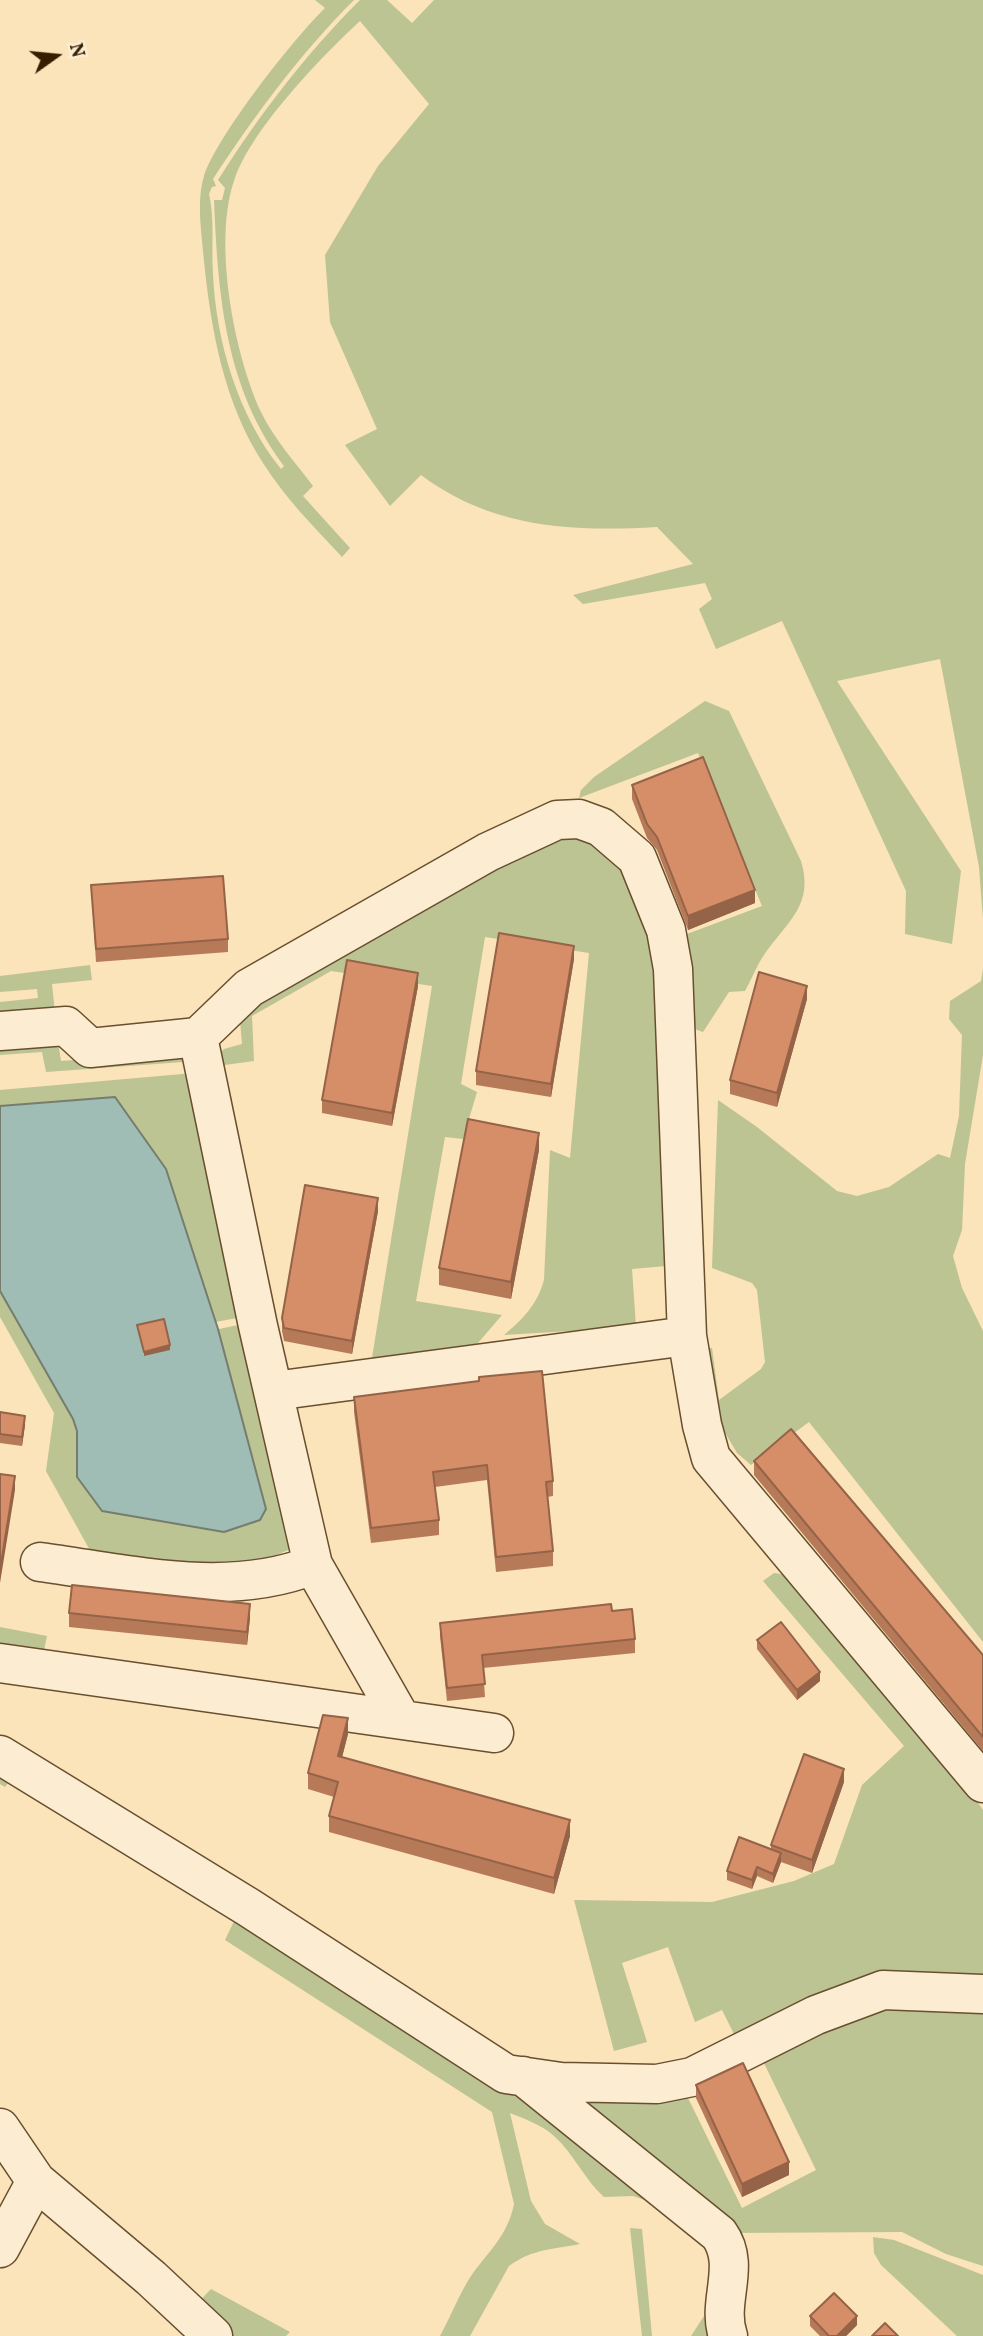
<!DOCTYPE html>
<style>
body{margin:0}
#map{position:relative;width:983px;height:2336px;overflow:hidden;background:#fbe3ba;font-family:Vollkorn,serif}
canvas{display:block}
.north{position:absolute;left:21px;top:21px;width:70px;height:70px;-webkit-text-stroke:5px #fcedd2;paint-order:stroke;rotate:75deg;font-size:19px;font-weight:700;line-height:28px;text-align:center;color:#371e01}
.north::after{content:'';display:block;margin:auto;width:24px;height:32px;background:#371e01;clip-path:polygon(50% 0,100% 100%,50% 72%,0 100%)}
</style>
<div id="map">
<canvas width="983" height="2336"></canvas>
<div class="north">N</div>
</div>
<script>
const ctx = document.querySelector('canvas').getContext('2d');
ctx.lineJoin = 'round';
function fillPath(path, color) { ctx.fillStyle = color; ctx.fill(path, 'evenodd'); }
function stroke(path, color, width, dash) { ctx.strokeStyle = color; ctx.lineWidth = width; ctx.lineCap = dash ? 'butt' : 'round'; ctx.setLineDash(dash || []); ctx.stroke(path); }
const green = new Path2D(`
 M315,0H354C299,55 255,115 213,179L216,186L212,187L209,194C215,219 211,248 213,274C216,341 238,416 281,469L284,466C225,387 218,295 214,200H222L225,188L218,180C260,114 305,55 360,0H387L412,23L434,0H983V919L979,867L940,659L837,681L961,871L952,944L905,934L906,891L782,621L716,649L699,609L712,599L705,583L583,604L573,595L693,564L657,527C570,532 492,528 421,475L390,506L345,445L377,429L330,322L325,255L378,166L429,104L360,21C321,57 252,129 235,178C212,240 234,354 261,412C274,439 295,462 313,486L303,496L350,548L342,557C314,527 285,498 263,463C224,403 211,330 204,261C202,234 196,202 204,176C217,136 294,38 325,8Z
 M705,701L729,711L801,861C814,904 789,920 766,952C757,964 752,979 745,991L729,992L703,1032L686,1026L679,937L762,906L698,753L579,798L581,790L594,777Z
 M548,831L583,837L620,859L656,927L677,1265L632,1269L636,1327L504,1335C523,1319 537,1305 544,1280L550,1150L570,1158L589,953L485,937L461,1084L477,1092L463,1139L445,1137L416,1301L502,1315L466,1357L371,1364L432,986L331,971L252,1016L254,1061L217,1066V1056L224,1049L242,1044L239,1009Z
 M90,965L92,980L52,984L55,1013L0,1018V1002L38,998L37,989L0,992V976Z
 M983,969V1055L965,1164L962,1230L953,1256L962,1288L983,1331V1642L809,1422L751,1465L737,1453L707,1402L701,1349L712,1348L719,1400L761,1369L765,1362L757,1290L752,1283L712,1268L718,1100L757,1127L837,1191L857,1196L889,1187L938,1154L950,1158L959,1116L962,1035L949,1019L950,1001L981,981Z
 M57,1036L61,1061L178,1052L192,1066L183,1062L46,1072L42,1052L0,1055V1041Z
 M194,1073L248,1316L215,1322L219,1329L248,1323L295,1547L244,1569L97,1563L46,1471L54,1413L0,1317V1090Z
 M774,1573L787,1575L968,1788L983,1810V1981L737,2040L722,2010L695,2022L668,1947L622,1963L647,2042L614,2051L574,1900L712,1902L794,1881L834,1864L862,1785L904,1746L763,1581Z
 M0,1627L47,1636L41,1664L0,1655Z
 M0,1766L482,2070L718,2244L711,2336H691L704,2316L712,2277L711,2257L706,2244L648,2201L633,2196L604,2197C584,2179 574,2154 554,2136C542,2125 525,2119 510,2113L531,2201L545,2224L580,2244C554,2249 532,2249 509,2266L470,2336H440C451,2316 460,2292 473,2273C491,2249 508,2234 514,2204L492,2112L225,1940L236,1917L11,1779L5,1787L0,1784Z
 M872,2003L983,2004V2266L946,2254L902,2232L725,2233L578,2113L589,2094L687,2096L742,2208L816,2170L760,2055Z
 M630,2228L642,2229L652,2336H642Z
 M873,2237L894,2240L983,2275V2336H957L881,2265L874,2253Z
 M211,2289L290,2332L286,2336H224L193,2308Z`);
const water = new Path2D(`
 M115,1097L166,1169L218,1329L266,1509L260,1520L224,1532L102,1511L77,1477V1431L73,1419L0,1291V1106Z`);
const minor = new Path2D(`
 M0,1031L66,1026L90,1048L198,1037L249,988L488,852L557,820L579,819L601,827L637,858L666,930L673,969L687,1336L702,1425L711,1458L983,1783
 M198,1037L258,1326L313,1565L401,1719
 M274,1391L687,1336
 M40,1562C130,1574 226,1599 313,1565
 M0,1663L494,1733
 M0,1755L248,1907L506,2074L561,2082L657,2084L692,2077L816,2015L883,1990L983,1994
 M523,2076L719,2234C742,2266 716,2301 728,2336
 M0,2128L36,2181L151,2278L213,2336
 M0,2248L36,2181`);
const wall = new Path2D(`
 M632,785L755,903L688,930L657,850L647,838L632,799Z
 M91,885L228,939V952L96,962Z
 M574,959L551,1097L476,1085V1071Z
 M418,986L392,1126L322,1113V1100Z
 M807,999L777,1107L730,1094V1080Z
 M539,1150L511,1299L439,1285V1268Z
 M378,1211L352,1354L284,1341L282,1331V1318Z
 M354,1397L553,1481V1496L547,1497L553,1551V1566L496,1572L487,1480L435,1487L439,1520V1535L371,1543L354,1412Z
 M0,1412L25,1425L22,1446L0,1443Z
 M754,1461L983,1655V1751L754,1475Z
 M612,1611L635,1639V1653L483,1668L485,1697L447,1701L440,1636V1623Z
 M69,1613L250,1618L247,1645L69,1627Z
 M757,1640L820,1681L797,1700L757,1649Z
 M348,1734L342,1757L570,1836L554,1894L329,1832V1816L334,1797L308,1789V1773Z
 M844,1782L812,1873L781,1862L773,1883L757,1876L752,1889L727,1880V1871L771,1849V1845Z
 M696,2085L789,2175L742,2197L696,2098Z
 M810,2316L857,2325L846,2336H820L810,2326Z`);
const shadedWall = new Path2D(`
 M755,890V903L688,930V916Z
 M574,946V959L551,1097V1084Z
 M418,973V986L392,1126V1113Z
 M807,986V999L777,1107V1093Z
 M539,1133V1150L511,1299V1282Z
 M378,1198V1211L352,1354V1341Z
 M170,1345V1350L144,1356V1352Z
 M25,1416V1425L22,1446V1437Z
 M15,1476V1490L0,1583V1570Z
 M250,1604V1618L247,1645V1632Z
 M820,1672V1681L797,1700V1690Z
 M348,1718V1734L338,1773V1756Z
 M844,1769V1782L812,1873V1860Z
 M570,1820V1836L554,1894V1878Z
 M781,1853V1862L773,1883V1874Z
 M757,1867V1876L752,1889V1880Z
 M789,2162V2175L742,2197V2184Z
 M857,2316V2325L846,2336H837Z`);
const building = new Path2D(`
 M703,757L755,890L688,916L657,837L647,824L632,785Z
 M223,876L228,939L96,949L91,885Z
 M499,933L574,946L551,1084L476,1071Z
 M347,960L418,973L392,1113L322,1100Z
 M759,972L807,986L777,1093L730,1080Z
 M468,1119L539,1133L511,1282L439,1268Z
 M305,1185L378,1198L352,1341L284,1328L282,1318Z
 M164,1319L170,1345L144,1352L137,1325Z
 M542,1371L553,1481L546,1482L553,1551L496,1557L487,1465L433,1472L439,1520L371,1528L354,1397L479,1381V1377Z
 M0,1412L25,1416L22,1437L0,1434Z
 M791,1429L983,1655V1737L754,1461Z
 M0,1474L15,1476L0,1570Z
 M72,1585L250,1604L247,1632L69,1613Z
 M611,1604L612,1611L632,1609L635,1639L482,1655L485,1684L447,1688L440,1623Z
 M781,1622L820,1672L797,1690L757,1640Z
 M323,1715L348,1718L338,1756L570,1820L554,1878L329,1816L338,1782L308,1773Z
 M804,1754L844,1769L812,1860L771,1845Z
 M739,1837L781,1853L773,1874L757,1867L752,1880L727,1871Z
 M743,2063L789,2162L742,2184L696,2085Z
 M834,2293L857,2316L837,2336H829L810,2316Z
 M885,2323L898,2336H872Z`);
fillPath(green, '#bbc492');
fillPath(water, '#9fbdb5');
stroke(water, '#757d6d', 2);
stroke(minor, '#684f2f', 41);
stroke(minor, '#fcedd2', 38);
fillPath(wall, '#b77a59');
fillPath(shadedWall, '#956348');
fillPath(building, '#d58e67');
stroke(building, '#956348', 2);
</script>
